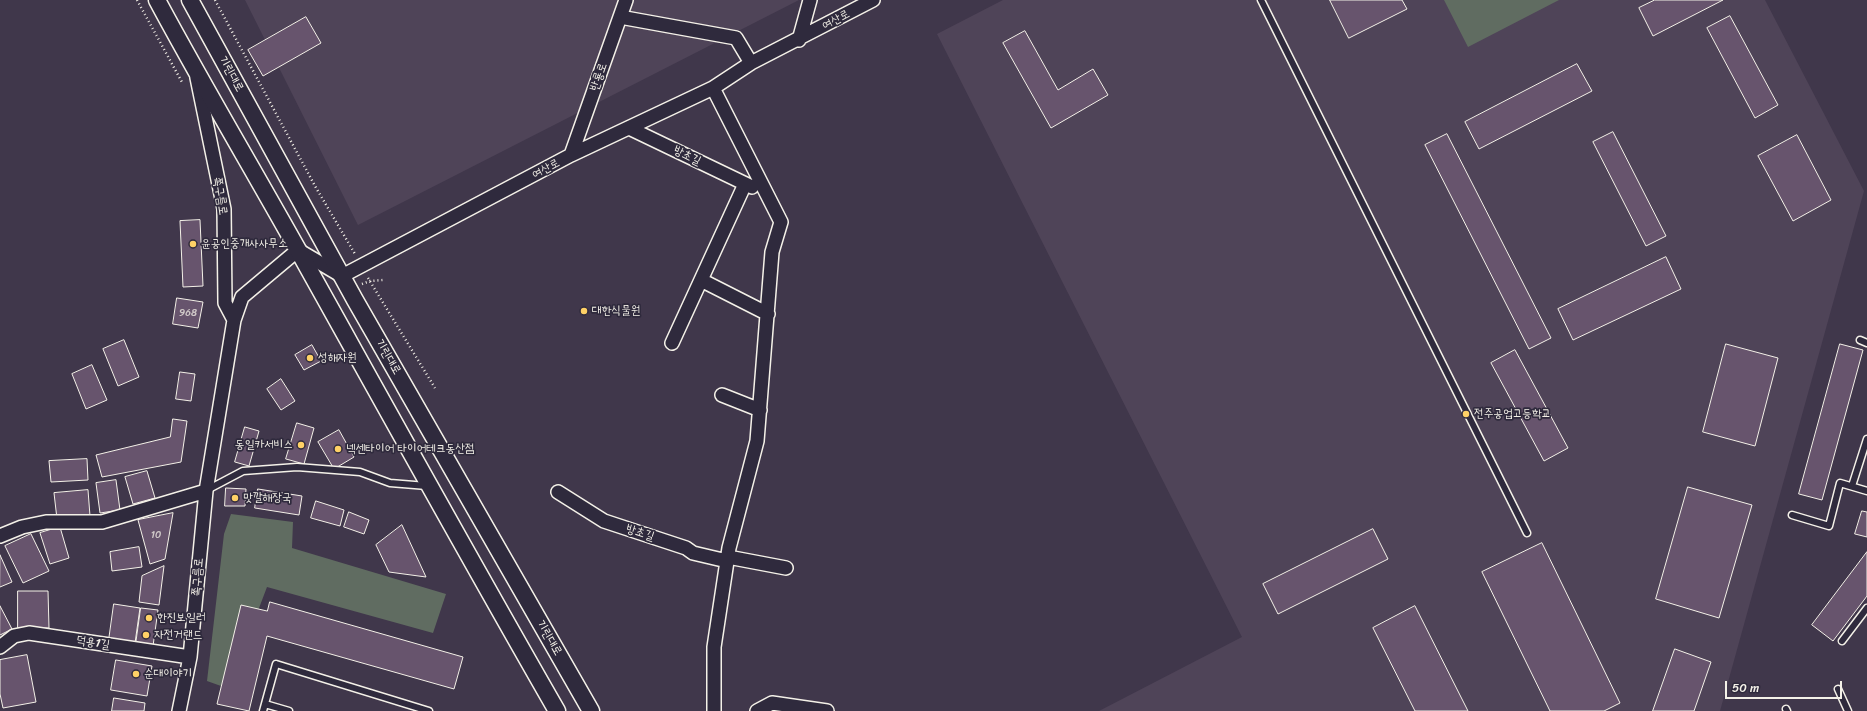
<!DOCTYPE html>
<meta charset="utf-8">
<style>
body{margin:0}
#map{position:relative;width:1867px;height:711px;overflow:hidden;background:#40374b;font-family:Sriracha,sans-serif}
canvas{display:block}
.scale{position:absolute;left:1725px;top:681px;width:117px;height:18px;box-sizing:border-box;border:2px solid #f4f1e8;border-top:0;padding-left:5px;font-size:12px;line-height:14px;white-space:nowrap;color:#f4f1e8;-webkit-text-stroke:3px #2f2a3d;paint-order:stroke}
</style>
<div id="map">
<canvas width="1867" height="711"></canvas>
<div class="scale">50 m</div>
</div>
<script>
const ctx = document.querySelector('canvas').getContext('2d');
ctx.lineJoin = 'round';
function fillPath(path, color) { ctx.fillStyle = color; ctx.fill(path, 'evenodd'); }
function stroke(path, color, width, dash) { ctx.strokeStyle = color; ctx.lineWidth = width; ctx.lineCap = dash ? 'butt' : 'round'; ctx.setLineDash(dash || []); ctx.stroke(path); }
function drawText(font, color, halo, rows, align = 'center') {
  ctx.font = font + ' Sriracha,"Poor Story",sans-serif'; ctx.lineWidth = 3.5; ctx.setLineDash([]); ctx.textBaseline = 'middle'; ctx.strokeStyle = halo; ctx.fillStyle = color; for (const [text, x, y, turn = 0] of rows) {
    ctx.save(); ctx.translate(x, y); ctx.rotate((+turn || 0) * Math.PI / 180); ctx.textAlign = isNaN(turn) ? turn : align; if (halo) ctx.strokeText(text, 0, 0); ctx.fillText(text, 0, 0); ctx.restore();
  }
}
const built = new Path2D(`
 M245,0H799L358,225Z
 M1003,0H1765L1864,191L1720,711H1099L1242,637L937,34Z`);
const green = new Path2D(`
 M1444,0H1559L1468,47Z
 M231,514L293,522L292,548L446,594L433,633L267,587L256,616L221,686L207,681L224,534Z`);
const building = new Path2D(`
 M1330,0H1402L1407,9L1349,38Z
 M1655,0H1723L1653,36L1639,8Z
 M1730,16L1778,105L1755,118L1707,28Z
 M306,17L321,43L263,76L248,50Z
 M1025,31L1058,90L1093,69L1108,95L1051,128L1003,43Z
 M1577,64L1592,91L1479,149L1465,122Z
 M1613,132L1666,236L1646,246L1593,142Z
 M1447,134L1551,338L1529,349L1425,145Z
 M1797,135L1831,200L1793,221L1758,156Z
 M200,220L203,286L183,287L180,221Z
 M1666,257L1681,289L1573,340L1558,309Z
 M177,298L203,302L198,328L173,324Z
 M124,340L139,377L118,386L103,349Z
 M1726,344L1778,358L1755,446L1703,432Z
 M1840,344L1863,350L1822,500L1799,494Z
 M312,345L321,361L304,370L295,355Z
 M1515,350L1568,448L1544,461L1491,363Z
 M92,365L107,400L86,409L72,374Z
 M180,372L195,374L191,401L176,399Z
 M281,379L295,401L281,410L267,389Z
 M173,419L187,421L181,462L102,477L96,455L170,437Z
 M297,423L314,428L304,464L286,459Z
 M245,427L259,431L249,466L235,462Z
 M339,430L354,457L334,469L318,442Z
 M87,459L88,480L51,482L49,461Z
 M147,471L155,498L133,504L125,477Z
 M116,480L120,510L100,513L96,483Z
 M1688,487L1752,505L1719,618L1656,599Z
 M226,488L246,489L245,506H225Z
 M258,489L302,496L299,515L255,508Z
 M88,490L90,516L57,519L54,493Z
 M316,501L344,510L340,526L311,518Z
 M1862,511L1867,512V537L1855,534Z
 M349,512L369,520L364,534L344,527Z
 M173,513L165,559L150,564L138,520Z
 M402,525L426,577L389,572L376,545Z
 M60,527L69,558L50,564L40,533Z
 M1373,529L1388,559L1278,614L1263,584Z
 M31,534L49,571L23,583L5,546Z
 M1542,543L1620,703L1604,711H1550L1482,572Z
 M139,547L142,567L112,571L110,552Z
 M1867,552V596L1833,641L1812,625Z
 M0,555L12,582L0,587Z
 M164,566L159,605L139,602L142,576Z
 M18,591H48L49,628H18Z
 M270,602L463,657L454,689L267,636L249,711L217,704L241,605L267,611Z
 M114,604L140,608L135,643L109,640Z
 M0,606L12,629L0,635Z
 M1415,606L1468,711H1415L1373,628Z
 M141,608L158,610L153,646L136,644Z
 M1675,649L1711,662L1694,711H1653Z
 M27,655L36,702L3,708L0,694V660Z
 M116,660L152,666L147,696L111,690Z
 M114,698L145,703L144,711H112Z`);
const path = new Path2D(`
 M137,0L183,84
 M215,0L315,186L355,254
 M368,278L435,388
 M362,284L370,281L383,280`);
const service = new Path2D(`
 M1261,0L1527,533
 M1860,340L1867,343
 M1852,486L1867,439
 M207,490L243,471L297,467L360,472L390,483L427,486
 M1792,515L1829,526L1840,483L1867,491
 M1842,641L1867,608
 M1838,689L1848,711
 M265,704L289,711
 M1786,709L1787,711
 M263,711L276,664L429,711`);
const minor = new Path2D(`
 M620,17L736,38L751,63
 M799,40L810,0
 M197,78L224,209L225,303L234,320
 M713,88L781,222L772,252L757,441L729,548L714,647V711
 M629,128L752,187
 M571,155L626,0
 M701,280L768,314
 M672,343L745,184
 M722,395L760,410
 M558,492L604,521L686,548L693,553L727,561
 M0,536L22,527L46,522H102L206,491
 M728,557L786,568
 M0,647L14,636L29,633L190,657
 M179,711L190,657L206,491L234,320L242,297L298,250L342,276L571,155L713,88L751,63L873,0
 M757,711L772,703L827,711`);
const tertiary = new Path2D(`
 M157,0C202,84 251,166 298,250C384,404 469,558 557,711
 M190,0L355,300L591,711`);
const markers = [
 [193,244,4,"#ffd166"],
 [584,311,4,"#ffd166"],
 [310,358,4,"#ffd166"],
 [1466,414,4,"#ffd166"],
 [301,445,4,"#ffd166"],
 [338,449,4,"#ffd166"],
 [235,498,4,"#ffd166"],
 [149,618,4,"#ffd166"],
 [146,635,4,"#ffd166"],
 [136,674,4,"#ffd166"]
];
const numberNames = [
 ["968",188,313],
 ["10",156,535]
];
const streetNames = [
 ["여산로",836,20,-28],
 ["기린대로",231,74,61],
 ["반룡로",599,77,-71],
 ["방초길",687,156,26],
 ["여산로",546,169,-28],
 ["쪽구름로",220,196,81],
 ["기린대로",388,357,60],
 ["방초길",640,533,18],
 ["쪽구름로",198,577,-85],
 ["기린대로",549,638,60],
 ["덕용1길",93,643,9]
];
const poiNames = [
 ["윤공인중개사사무소",201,244],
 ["대한식물원",592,311],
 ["성해자원",318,358],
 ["전주공업고등학교",1474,414],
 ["동일카서비스",293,445,"right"],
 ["넥센타이어 타이어테크동산점",346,449],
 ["맛깔해장국",243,498],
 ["한진보일러",157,618],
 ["자전거랜드",154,635],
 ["순대이야기",144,674]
];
fillPath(built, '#4f4458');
fillPath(green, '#606c61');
fillPath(building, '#67546d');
stroke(building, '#f4f1e8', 1);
stroke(service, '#f4f1e8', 9);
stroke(minor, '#f4f1e8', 16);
stroke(tertiary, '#f4f1e8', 19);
stroke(path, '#f4f1e8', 2.5, [1, 3]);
stroke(service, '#2f2a3d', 6);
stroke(minor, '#2f2a3d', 13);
stroke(tertiary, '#2f2a3d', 16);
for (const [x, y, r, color] of markers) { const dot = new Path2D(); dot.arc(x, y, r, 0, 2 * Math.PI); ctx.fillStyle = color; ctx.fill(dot); stroke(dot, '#2f2a3d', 1.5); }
drawText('10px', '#d1cac9', null, numberNames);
drawText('12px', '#f4f1e8', '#2f2a3d', streetNames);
drawText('12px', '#f4f1e8', '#2f2a3d', poiNames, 'left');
</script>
